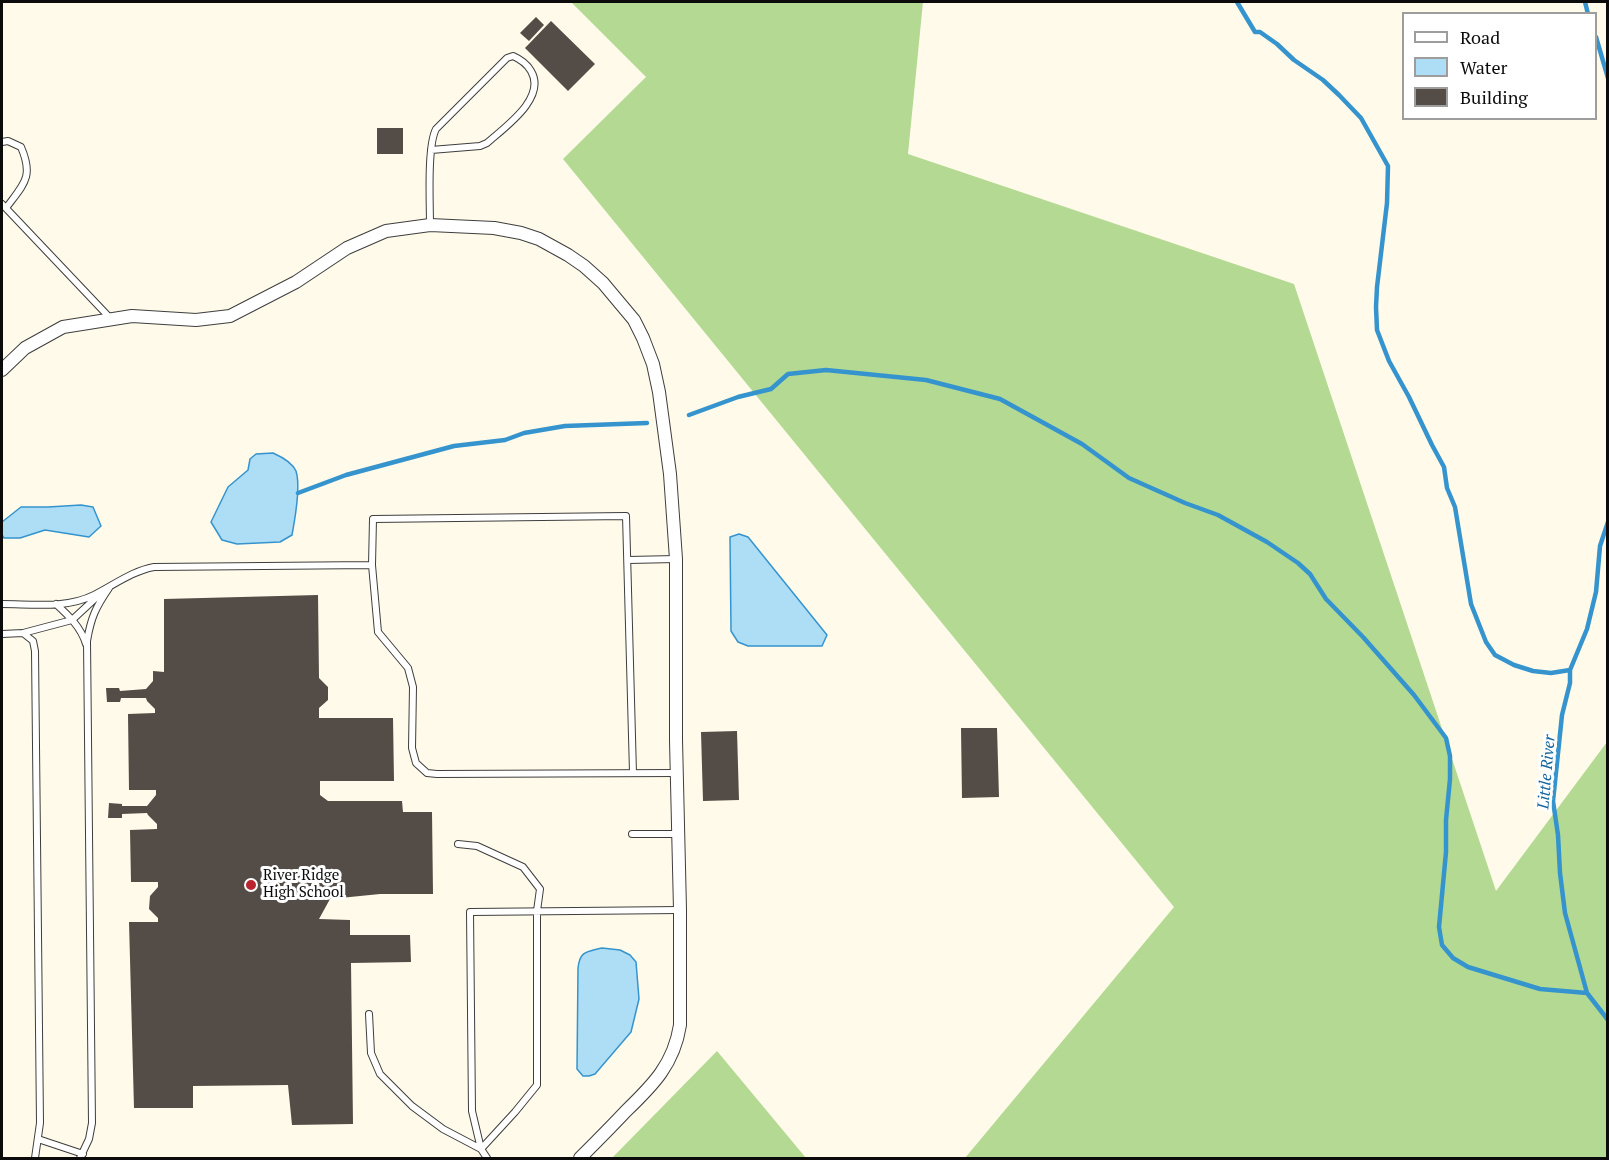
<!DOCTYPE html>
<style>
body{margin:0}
#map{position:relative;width:1609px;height:1160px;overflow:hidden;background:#fffae9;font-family:"PT Serif",serif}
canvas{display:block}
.frame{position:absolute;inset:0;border:3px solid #0b0b0b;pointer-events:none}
.legend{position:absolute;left:1402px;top:12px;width:195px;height:108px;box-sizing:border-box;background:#fff;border:2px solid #9d9d9d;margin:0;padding:8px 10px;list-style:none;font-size:18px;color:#0b0b0b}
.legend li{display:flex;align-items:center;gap:12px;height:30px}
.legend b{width:30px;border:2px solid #9d9d9d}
</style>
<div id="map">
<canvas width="1609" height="1160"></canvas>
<div class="frame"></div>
<ul class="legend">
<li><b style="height:8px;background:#fff"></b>Road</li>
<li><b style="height:16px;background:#aeddf6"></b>Water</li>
<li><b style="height:16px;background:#534c47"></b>Building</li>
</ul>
</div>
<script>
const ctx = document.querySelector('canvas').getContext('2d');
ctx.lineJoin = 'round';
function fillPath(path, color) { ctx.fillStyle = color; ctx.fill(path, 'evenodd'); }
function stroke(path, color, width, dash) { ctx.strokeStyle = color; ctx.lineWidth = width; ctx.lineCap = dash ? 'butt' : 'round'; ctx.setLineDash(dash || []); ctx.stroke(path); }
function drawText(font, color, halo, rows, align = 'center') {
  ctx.font = font + ' "PT Serif",serif'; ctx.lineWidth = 6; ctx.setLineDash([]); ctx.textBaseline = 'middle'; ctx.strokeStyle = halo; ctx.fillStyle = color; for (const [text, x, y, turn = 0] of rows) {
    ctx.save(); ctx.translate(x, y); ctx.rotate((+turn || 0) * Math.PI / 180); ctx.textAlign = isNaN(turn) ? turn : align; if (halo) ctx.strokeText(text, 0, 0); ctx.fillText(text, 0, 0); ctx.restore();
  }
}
const forest = new Path2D(`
 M571,2H923L908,154L1294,284L1496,891L1607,742V1158H965L1174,907L563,159L646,77Z
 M717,1051L806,1158H612Z`);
const water = new Path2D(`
 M273,453C282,457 292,462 296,471C301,486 295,519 292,535L280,542L237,544L222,540L211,522L228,487L248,470L250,459L256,454Z
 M81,505L93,507L101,526L89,537L45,530L20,538H4L2,535V522L21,507H48Z
 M739,534L748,537L827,635L822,646H748L738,642L731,631L730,537Z
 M602,948L620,950L630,955L636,962L639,999L631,1032L595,1074L589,1076H583L577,1069L578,968C580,951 586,952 602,948Z`);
const stream = new Path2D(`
 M1237,2L1255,32H1260L1277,44L1294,60L1323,80L1339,95L1361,118L1388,166L1387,203L1377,287L1376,307L1377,330L1389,361L1409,397L1432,445L1444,467L1447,488L1455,507L1471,604L1486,642L1495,655L1514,665L1533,671L1551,673L1570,670
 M1585,2L1588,14
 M1596,37L1608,78
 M689,415L738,397L771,389L788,374L826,370L926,380L1000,399L1082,444L1129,478L1185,503L1218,515L1267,542L1298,563L1310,574L1326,599L1363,637L1414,695L1446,738L1450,756V779L1446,820V852L1439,927L1442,945L1453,958L1468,967L1540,989L1587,993
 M298,493L346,475L454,446L505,440L524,433L565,426L647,423
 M1608,522L1600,546L1596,592L1587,629L1570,670V683L1562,715L1553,801L1558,835L1560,873L1565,913L1587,993L1608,1020`);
const building = new Path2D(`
 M536,17L544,25L529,41L520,33Z
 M551,21L595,64L568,91L525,48Z
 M377,128H403V154H377Z
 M318,595L319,678L328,687V700L319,708V718H393L394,781H320V795L328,801H402L403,812H432L433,894H380L330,899L319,919L350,920V935H410L411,962L351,963L353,1124L292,1125L288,1085L193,1086V1108H134L129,922H158V918L149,909L150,896L158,887V882H131L130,830L157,829V824L148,815L147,813L122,814V818H108L109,803L122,804V806H147L156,795V790H129L128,714L155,713V709L147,701L146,698H121L120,702H107L106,688H119L120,691L146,689L153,681V671L164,672V599Z
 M961,728H997L999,797L962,798Z
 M737,731L739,800L703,801L701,732Z`);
const service = new Path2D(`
 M2,142L8,141L21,147C34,177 24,184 6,208
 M2,204L111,319
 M430,225C430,203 427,146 436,129L507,58L513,56C520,59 527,64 531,71C547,98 505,127 487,143L480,146L431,150
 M628,560L676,559
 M372,565L378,632L408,668L413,687L412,748L416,763L427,773L437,774L677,773
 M2,604C32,604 66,609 94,595C114,585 132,571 154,567L372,565L373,519L626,516L633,773
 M56,604C68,615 81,627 86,644
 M23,633L72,620L99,595
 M2,634L23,633L33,641L35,651L40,1123L35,1158
 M632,834H678
 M369,1014L371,1053L380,1074L412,1106L443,1129L481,1149L515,1112L537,1085V911L540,889L523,867L477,846L458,844
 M38,1139L83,1154
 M80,1158L89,1139L92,1123L87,641C91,617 96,607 109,588
 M487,1158L481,1149L472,1111L470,912L680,910`);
const minor = new Path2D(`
 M2,370L25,348L63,327L132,316L196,320L230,316L296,282L347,248L386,231L430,225L494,228L521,233L539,239L568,255L584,266L603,283L634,320L643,338L653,364L659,392L670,474L676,559V740L680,910V1025C674,1064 653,1085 626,1111C611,1127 595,1143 580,1158`);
const markers = [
 [251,885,6,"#ba242f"]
];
const poiNames = [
 ["River Ridge",263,876],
 ["High School",263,893]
];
const waterNames = [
 ["Little River",1547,772,-85]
];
fillPath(forest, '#b4d993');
fillPath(water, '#aeddf6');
stroke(water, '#3594cd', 1.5);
stroke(stream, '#3594cd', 4.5);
fillPath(building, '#534c47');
stroke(service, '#3e3e3e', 8);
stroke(minor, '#3e3e3e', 14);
stroke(service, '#fff', 6);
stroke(minor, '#fff', 12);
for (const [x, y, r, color] of markers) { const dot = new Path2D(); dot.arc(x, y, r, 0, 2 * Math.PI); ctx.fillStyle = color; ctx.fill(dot); stroke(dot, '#fff', 2); }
drawText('15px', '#0b0b0b', '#fff', poiNames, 'left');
drawText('italic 16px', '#15649c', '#fff', waterNames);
</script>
